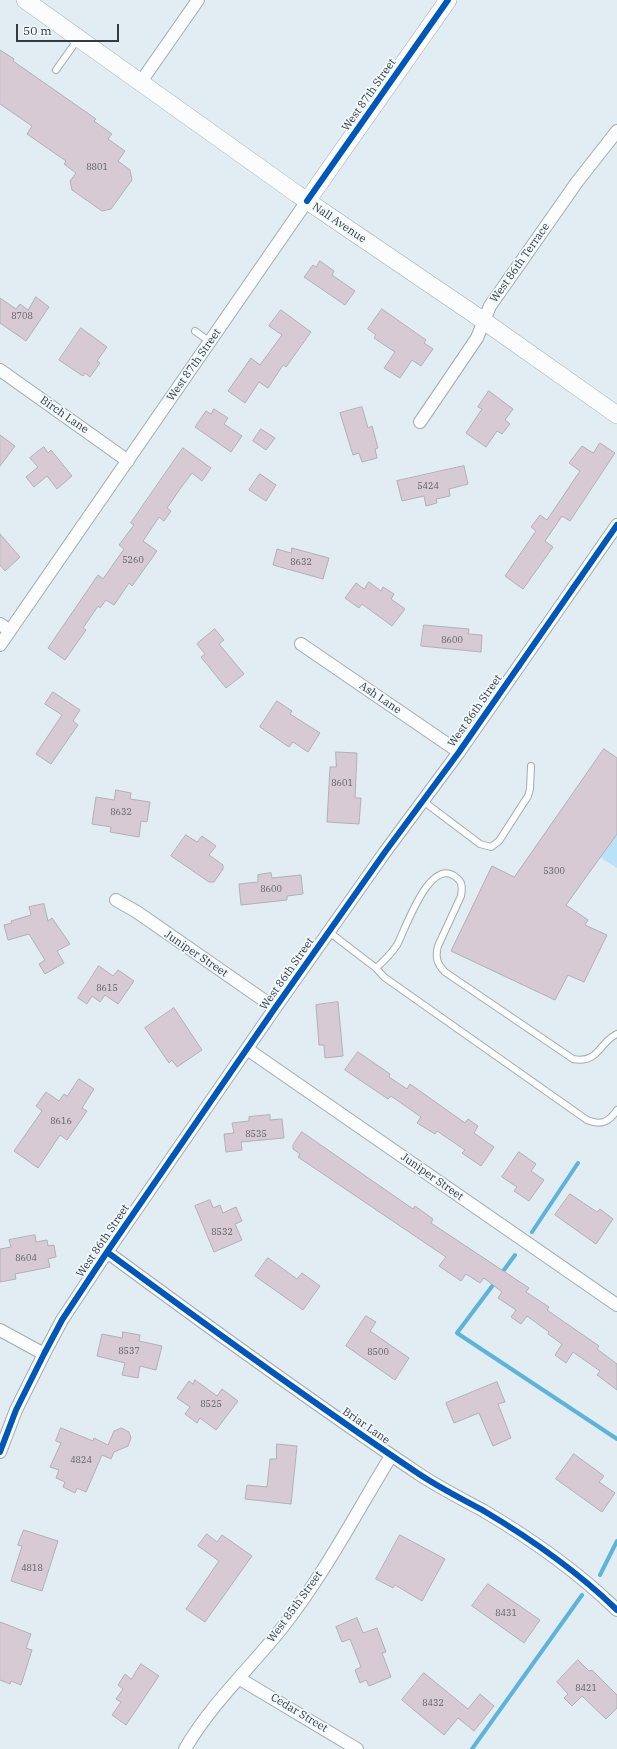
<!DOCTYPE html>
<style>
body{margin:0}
#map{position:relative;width:617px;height:1749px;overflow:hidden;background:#e1ecf3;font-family:"IBM Plex Serif",serif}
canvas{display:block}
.scale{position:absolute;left:16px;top:24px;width:103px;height:18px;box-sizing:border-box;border:2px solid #353c41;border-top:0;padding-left:5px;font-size:12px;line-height:14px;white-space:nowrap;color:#353c41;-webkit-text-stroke:3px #f1f9fe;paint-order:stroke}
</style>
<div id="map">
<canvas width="617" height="1749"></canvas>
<div class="scale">50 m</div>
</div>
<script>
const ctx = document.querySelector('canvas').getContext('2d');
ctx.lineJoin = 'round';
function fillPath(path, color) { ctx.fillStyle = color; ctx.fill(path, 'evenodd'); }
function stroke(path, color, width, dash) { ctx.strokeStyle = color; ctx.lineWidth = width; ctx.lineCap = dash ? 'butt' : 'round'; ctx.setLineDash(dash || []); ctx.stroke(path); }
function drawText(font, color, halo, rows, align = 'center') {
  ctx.font = font + ' "IBM Plex Serif",serif'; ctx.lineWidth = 3.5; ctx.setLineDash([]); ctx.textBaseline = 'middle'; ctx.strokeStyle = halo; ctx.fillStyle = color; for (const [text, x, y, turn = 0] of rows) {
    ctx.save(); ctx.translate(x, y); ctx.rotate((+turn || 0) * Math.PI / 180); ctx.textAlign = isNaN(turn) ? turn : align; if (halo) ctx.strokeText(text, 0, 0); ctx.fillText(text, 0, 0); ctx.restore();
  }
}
const green = new Path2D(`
 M617,834V868L600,857Z`);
const stream = new Path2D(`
 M532,1232L578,1163
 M501,1274L515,1255
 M496,1281L457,1333L617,1439
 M600,1575L617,1541
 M472,1749L582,1595`);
const building = new Path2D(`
 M0,50L14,59L13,61L96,119L94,121L112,134L108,139L125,151L118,161L130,170L132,180L111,209L102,211L72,190L70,181L76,173L64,164L66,161L27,134L32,126L0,104Z
 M320,261L334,271L332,275L355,291L345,305L304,277L313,265L316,267Z
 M36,297L49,307L26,341L0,323V298L16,309L20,304L28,310Z
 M382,309L426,340L424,343L433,349L421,366L412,360L400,378L384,368L395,352L374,338L376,335L368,329Z
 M281,310L311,332L286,367L283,365L268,388L259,382L245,403L228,391L251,358L260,365L282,335L269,326Z
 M81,328L107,347L97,361L100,363L90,377L85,373L83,376L59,360Z
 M489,391L513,409L505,420L510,424L502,434L497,431L486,447L466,433L482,409L478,407Z
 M362,407L368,428L372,426L378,448L375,449L377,458L362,462L359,453L353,455L340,413Z
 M214,409L228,418L224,424L242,436L231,452L195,427L206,411L211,414Z
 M261,429L275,438L266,450L253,441Z
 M0,435L15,446L0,466Z
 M600,443L615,453L570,521L562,516L545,541L553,547L523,589L505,576L536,531L531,527L540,515L547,520L580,471L569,463L582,446L593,453Z
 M44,447L48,453L51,450L72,476L57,489L47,476L34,487L26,477L38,467L30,458Z
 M183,448L211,468L202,481L192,473L180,489L167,508L171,511L164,521L159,517L143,541L157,551L132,586L129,583L114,605L106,600L100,608L98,606L83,628L86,630L65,660L48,648L98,575L103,579L124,549L119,545L134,525L131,523Z
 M464,466L468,484L449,489L450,496L436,499L437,503L426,506L424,496L402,501L397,481Z
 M260,474L276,485L266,501L249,490Z
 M0,534L20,557L5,571L0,565Z
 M292,548L329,558L323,579L273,565L277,549L291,553Z
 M369,582L381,591L383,587L394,594L391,599L405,609L392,626L362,604L359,608L345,598L356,583L364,589Z
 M424,625L469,629L468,634L482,635L481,652L421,646Z
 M215,629L224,640L219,644L244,674L226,688L201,657L205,654L197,644Z
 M53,692L80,710L73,721L78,725L51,764L36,754L62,715L45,704Z
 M277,701L292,711L290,714L320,733L308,752L293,742L289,747L260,727Z
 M604,749L617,758V834L566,905L588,920L585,925L607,935L584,982L568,975L555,1000L451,951L492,866L514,877Z
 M336,752L357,753L355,798H361L359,824L327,822L330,767H336Z
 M116,790L131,793L130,799L150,802L147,822L141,821L139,837L110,832L111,827L92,824L96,797L114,800Z
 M186,835L197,842L202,836L216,846L209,855L223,865V869L214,882H209L171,856Z
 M271,873L272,878L301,875L303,894L287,896V900L241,905L239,884L258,882V875Z
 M44,904L48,921L52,918L70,944L57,951L64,963L45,974L39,964L45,960L29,934L8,940L4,925L12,923L11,921L31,915L29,907Z
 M99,966L113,976L118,970L134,981L118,1004L105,995L100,1002L92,996L87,1004L78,998Z
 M338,1002L343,1056L325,1058L324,1045H319L316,1005Z
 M174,1008L202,1050L177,1067L172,1060L169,1063L145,1028Z
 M358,1052L390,1074L389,1077L407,1089L410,1084L465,1123L468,1119L478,1126L474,1133L494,1147L481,1166L462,1153L465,1150L437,1131L435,1134L417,1123L421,1117L391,1096L388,1099L345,1070Z
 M79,1079L94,1089L82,1108L87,1111L67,1140L60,1135L38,1168L14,1151L42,1111L36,1106L46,1092L59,1101L64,1094L67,1096Z
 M270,1115V1120L282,1119L284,1138L241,1142L242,1150L226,1152L224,1134L234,1133L232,1123L249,1121V1117Z
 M302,1132L413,1209L415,1206L433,1219L431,1223L529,1288L526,1292L549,1307L547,1310L599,1346L597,1349L617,1364V1390L597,1375L600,1371L573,1352L566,1363L555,1355L562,1344L548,1334L549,1332L527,1316L521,1324L511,1317L516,1310L498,1298L502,1292L484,1278L480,1283L466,1274L461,1281L439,1266L446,1257L298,1157L300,1154L293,1149V1145Z
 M519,1152L536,1164L531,1171L544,1180L529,1201L514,1191L517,1187L502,1177Z
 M570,1194L597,1212L600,1209L613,1219L596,1244L555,1215Z
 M210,1200L213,1208L220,1205L223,1213L236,1207L242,1221L235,1224L242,1240L214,1252L195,1206Z
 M35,1235L36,1242L47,1240L48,1246L54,1245L56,1257L48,1259L50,1267L15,1274L16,1279L0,1282V1249L11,1247L9,1240Z
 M268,1258L297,1279L302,1273L320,1286L303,1310L255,1276Z
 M366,1316L376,1322L370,1331L409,1358L395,1380L346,1346Z
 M123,1332L140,1335L139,1341L162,1346L156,1370L140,1366L138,1378L122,1375L125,1363L97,1356L102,1334L122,1338Z
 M195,1380L217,1396L222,1389L238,1401L216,1430L200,1418L197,1423L185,1414L190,1407L177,1398L189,1381L193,1384Z
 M497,1382L505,1402L498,1404L511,1438L493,1446L479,1413L454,1423L446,1403Z
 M61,1428L93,1441L94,1438L108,1445L114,1431L121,1428L129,1432L131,1438L128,1446L114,1452L111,1459L102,1455L86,1492L77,1488L75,1493L63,1487L65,1482L56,1478L59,1470L50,1467L61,1443L56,1441Z
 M277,1444L297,1446L291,1504L245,1499L247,1485L267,1487L270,1459H276Z
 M574,1454L604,1476L599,1482L615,1493L602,1512L556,1479Z
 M24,1530L58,1541L42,1591L11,1581L22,1546L18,1545Z
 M207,1534L217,1542L222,1535L252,1556L205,1622L186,1609L219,1561L198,1546Z
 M400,1535L445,1559L422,1601L395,1585L393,1588L376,1579Z
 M488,1584L540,1620L524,1643L472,1606Z
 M357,1618L363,1633L377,1628L386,1652L382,1653L391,1677L369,1686L366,1680L360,1683L355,1670L361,1667L350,1639L342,1642L336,1627Z
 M0,1622L31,1634L26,1648L32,1650L21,1685L11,1681L10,1684L0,1680Z
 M578,1660L589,1671L592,1670L617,1695V1708L606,1719L582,1696L572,1706L564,1698L568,1694L557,1682Z
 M141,1664L159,1676L126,1725L112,1715L121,1702L116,1699L123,1689L118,1685L125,1674L131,1679Z
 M424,1673L468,1709L480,1694L494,1706L474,1731L458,1718L444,1735L402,1700Z`);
const lane = new Path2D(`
 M56,70L78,39
 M195,331L210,342
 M423,801L480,844L491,847L499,841L528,796L530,789L531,766
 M329,932L376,968L384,977L587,1120C601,1126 609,1122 617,1110
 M376,968C384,961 391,954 397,945C406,928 431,852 458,879C463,883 462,890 461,896L438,946C435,957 437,964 445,972L573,1059C599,1064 599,1042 617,1034`);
const street = new Path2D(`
 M140,83L198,0
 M0,370L128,461
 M420,422L477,338L490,306L577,182L617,131
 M0,624L10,631
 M301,644L459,752
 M0,645L307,201
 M116,900L137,912L275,1008
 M247,1049L617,1305
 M107,1252C210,1328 313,1403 419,1474C440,1488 462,1499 484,1511C533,1540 577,1571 617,1610
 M0,1330L44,1354
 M0,1452L16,1410L44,1354L62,1320L107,1252L275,1008L385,852L459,752L617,525
 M240,1679L357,1749
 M185,1749C211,1704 250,1668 282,1628C324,1575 356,1513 391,1456`);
const secondary = new Path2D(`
 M25,0L297,194L484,321L617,415
 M307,201L448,0`);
const cycleway = new Path2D(`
 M307,201L448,0
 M107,1252C210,1328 313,1403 419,1474C440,1488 462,1499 484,1511C533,1540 577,1571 617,1610
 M0,1452L16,1410L44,1354L62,1320L107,1252L275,1008L385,852L459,752L617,525`);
const numberNames = [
 ["8801",97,167],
 ["8708",22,316],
 ["5424",428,486],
 ["5260",133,560],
 ["8632",301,562],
 ["8600",452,640],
 ["8601",342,783],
 ["8632",121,812],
 ["5300",554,871],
 ["8600",271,889],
 ["8615",107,988],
 ["8616",61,1121],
 ["8535",256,1134],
 ["8532",222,1232],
 ["8604",26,1258],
 ["8537",129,1351],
 ["8500",378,1352],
 ["8525",211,1404],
 ["4824",81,1460],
 ["4818",32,1568],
 ["8431",506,1613],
 ["8421",586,1688],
 ["8432",433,1703]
];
const streetNames = [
 ["West 87th Street",369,95,-55],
 ["Nall Avenue",339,223,34],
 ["West 86th Terrace",520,263,-55],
 ["West 87th Street",194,365,-55],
 ["Birch Lane",64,415,35],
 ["Ash Lane",380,698,34],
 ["West 86th Street",475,711,-55],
 ["Juniper Street",196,954,34],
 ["West 86th Street",287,974,-55],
 ["Juniper Street",432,1177,35],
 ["West 86th Street",103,1241,-56],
 ["Briar Lane",366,1426,35],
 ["West 85th Street",295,1607,-54],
 ["Cedar Street",299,1713,31]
];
fillPath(green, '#bbe1f7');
stroke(stream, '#5db3da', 4);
fillPath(building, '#d8cad5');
stroke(building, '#afb1b5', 1);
stroke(lane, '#a3acb1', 8);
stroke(street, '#a3acb1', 14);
stroke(secondary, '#a3acb1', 18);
stroke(lane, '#fafcfd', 6);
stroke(street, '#fafcfd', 12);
stroke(secondary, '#fafcfd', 17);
stroke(cycleway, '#0057b8', 6);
drawText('9px', '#5e6066', null, numberNames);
drawText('11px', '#353c41', '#f1f9fe', streetNames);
</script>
